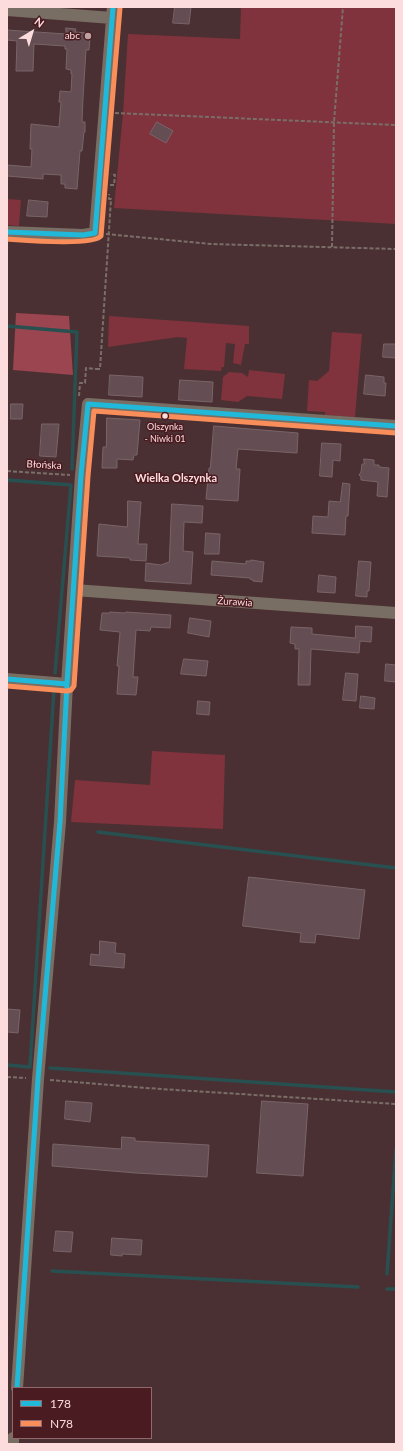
<!DOCTYPE html>
<meta charset="utf-8">
<style>
body{margin:0}
#map{position:relative;width:403px;height:1451px;overflow:hidden;background:#4a3032;font-family:Lato,sans-serif}
canvas{display:block}
.frame{position:absolute;inset:0;border:8px solid #fcdcdd;pointer-events:none}
.legend{position:absolute;left:12px;top:1387px;width:140px;height:52px;box-sizing:border-box;background:#4a1b20;border:1px solid #91686c;margin:0;padding:5px 7px;list-style:none;font-size:12px;color:#fcdcdd}
.legend li{display:flex;align-items:center;gap:8px;height:20px}
.legend b{width:20px;border:1px solid #91686c}
.north{position:absolute;left:12px;top:12px;width:40px;height:40px;-webkit-text-stroke:3px #4a1b20;paint-order:stroke;rotate:38deg;font-size:11px;font-weight:700;line-height:16px;text-align:center;color:#fcdcdd}
.north::after{content:'';display:block;margin:auto;width:14px;height:18px;background:#fcdcdd;clip-path:polygon(50% 0,100% 100%,50% 72%,0 100%)}
</style>
<div id="map">
<canvas width="403" height="1451"></canvas>
<div class="frame"></div>
<ul class="legend">
<li><b style="height:5px;background:#20b9da"></b>178</li>
<li><b style="height:5px;background:#fa8e5a"></b>N78</li>
</ul>
<div class="north">N</div>
</div>
<script>
const ctx = document.querySelector('canvas').getContext('2d');
ctx.lineJoin = 'round';
function fillPath(path, color) { ctx.fillStyle = color; ctx.fill(path, 'evenodd'); }
function stroke(path, color, width, dash) { ctx.strokeStyle = color; ctx.lineWidth = width; ctx.lineCap = dash ? 'butt' : 'round'; ctx.setLineDash(dash || []); ctx.stroke(path); }
function drawText(font, color, halo, rows, align = 'center') {
  ctx.font = font + ' Lato,sans-serif'; ctx.lineWidth = 3; ctx.setLineDash([]); ctx.textBaseline = 'middle'; ctx.strokeStyle = halo; ctx.fillStyle = color; for (const [text, x, y, turn = 0] of rows) {
    ctx.save(); ctx.translate(x, y); ctx.rotate((+turn || 0) * Math.PI / 180); ctx.textAlign = isNaN(turn) ? turn : align; if (halo) ctx.strokeText(text, 0, 0); ctx.fillText(text, 0, 0); ctx.restore();
  }
}
const green = new Path2D(`
 M241,7H396V224L114,208L123,113L128,34L240,39Z
 M7,199L21,200L19,226L7,225Z
 M109,316L249,326V344H245L241,365L233,363L235,344L226,343L224,367H222L221,371L184,369L187,338L178,337L108,347Z
 M332,332L362,334L355,417L325,415V412L307,411L309,380L317,381L329,371Z
 M249,370L285,374L282,399L247,396L238,402L221,400L223,377L229,372L242,373L248,377Z
 M152,751L225,755L223,829L71,822L75,780L150,785Z`);
const forest = new Path2D(`
 M16,313L69,316L73,375L13,370Z`);
const stream = new Path2D(`
 M7,326L77,332L72,469
 M7,480L71,485L55,673
 M7,686L37,688
 M98,832L396,868
 M7,1065L30,1067L54,689
 M50,1068L396,1092
 M52,1271L358,1287
 M387,1274L396,1149
 M387,1289H396`);
const building = new Path2D(`
 M175,7H191L189,24L173,23Z
 M66,28L76,29L75,32L87,33V38H90L89,50H86L83,98L82,122H85V132H84L82,151H80L77,189L65,188V184H61V175L43,174V179L7,176V165L31,167L32,149H30L31,124L59,127L61,102H59L60,91L71,92L72,74H71V70L66,69L67,49H65V46L34,44L33,71H16L17,41L7,40V30L66,34Z
 M157,122L173,131L166,143L150,134Z
 M29,200L48,202L47,217L27,216Z
 M384,344H396V358L383,357Z
 M110,375L143,377L142,397L109,395Z
 M366,375L384,377V383H386L385,396L364,394Z
 M180,380L213,382L212,402L179,400Z
 M11,404H23L22,419H11Z
 M107,418L140,420L137,455H134L133,460L117,459V468H102L103,447H106Z
 M42,424H59L56,457L40,456Z
 M214,426L298,433L297,453L238,449L236,469H240L238,501L206,499L209,468H210Z
 M322,443L341,444L340,461L333,460L332,477L320,476Z
 M364,459L374,460V465H379V467L389,468L387,497L377,496L378,482L361,480V477L359,475L361,472L362,464H364Z
 M343,483L350,484L348,516H346L345,535L312,533L313,516L328,517L329,501L340,502Z
 M128,501L141,502L138,544H147L146,561L130,560V558L97,556L99,524L127,527Z
 M172,504L203,506L202,523L184,522L183,551L193,552L191,584L145,581L146,563L161,565L169,562Z
 M206,533L220,534L219,554H205Z
 M251,560L264,562L262,582L253,581V580L250,579V578L211,575L212,561L246,564V561H251Z
 M359,561L371,562L369,591H367V597L356,596Z
 M319,575L336,577L335,593L318,592Z
 M110,612L125,613L126,612L171,615L170,628L151,627L150,631L136,630L133,677H138L136,695L117,694L119,666H117L120,632L100,630L102,613H110Z
 M190,618L211,621L209,637L188,633Z
 M356,626L372,627L371,642L360,641L359,653L311,649L310,685H298L299,649H295V644L290,643L291,627L312,628V634L355,638Z
 M184,659L208,661L206,676L181,674Z
 M386,664L396,665V682L385,681Z
 M346,673L358,674L356,701L343,700Z
 M361,696L375,698L374,709L360,708Z
 M198,701L210,702L209,715L197,714Z
 M249,877L365,890L359,939L316,934L315,943L300,942L301,933L243,926Z
 M100,941L116,943L115,953L125,954L124,968L90,965L91,954L99,955Z
 M7,1009L20,1010L18,1033L7,1032Z
 M66,1101L92,1103L90,1122L65,1119Z
 M262,1101L308,1104L303,1176L257,1173Z
 M122,1137L135,1138V1141L209,1145L207,1177L136,1173L52,1166L53,1144L121,1149Z
 M56,1231L73,1232L71,1252L54,1251Z
 M112,1238L142,1240L141,1255L122,1254V1256L111,1255Z`);
const path = new Path2D(`
 M115,113L396,125
 M110,185H114L115,175L111,174
 M106,234L211,244L396,249
 M332,247L334,122L343,7
 M79,396L80,383H85L86,368L96,369
 M7,471L70,475
 M7,1077L26,1078
 M50,1080L146,1088L396,1104`);
const street = new Path2D(`
 M7,10L112,18
 M7,232L83,235L95,233L113,7
 M74,590L396,613
 M7,679L67,684
 M17,1388L38,1079L60,822L67,684L81,475L88,404L396,426
 M13,1444V1438`);
const pathBridge = new Path2D(`
 M96,369H100L111,199H109V194`);
const bus1 = new Path2D(`
 M7,232L83,235L95,233L113,7
 M7,679L67,684
 M17,1388L38,1079L60,822L67,684L81,475L88,404L396,426`);
const bus2 = new Path2D(`
 M7,239C23,240 93,246 101,236L120,8
 M7,686L67,691L71,690L74,686L88,476L94,411L396,433`);
const markers = [
 [88,36,4,"#bea0a1"],
 [165,416,3.5,"#fcdcdd"]
];
const busNames = [
 ["Olszynka",165,427],
 ["- Niwki 01",165,439]
];
const poiNames = [
 ["abc",80,36]
];
const streetNames = [
 ["Błońska",44,465,3],
 ["Żurawia",235,602,4]
];
const neighbourhoodNames = [
 ["Wielka Olszynka",176,478]
];
fillPath(green, '#80333c');
fillPath(forest, '#9a454f');
stroke(stream, '#285050', 3.5);
fillPath(building, '#644e53');
stroke(building, '#796468', 1);
stroke(path, '#7b6e68', 2, [4, 2]);
stroke(street, '#796e64', 12);
stroke(pathBridge, '#7b6e68', 2, [4, 2]);
stroke(bus1, '#20b9da', 5);
stroke(bus2, '#fa8e5a', 5);
for (const [x, y, r, color] of markers) { const dot = new Path2D(); dot.arc(x, y, r, 0, 2 * Math.PI); ctx.fillStyle = color; ctx.fill(dot); stroke(dot, '#4a1b20', 1.5); }
drawText('9px', '#fcdcdd', '#4a1b20', busNames);
drawText('10px', '#fcdcdd', '#4a1b20', poiNames, 'right');
drawText('10px', '#fcdcdd', '#4a1b20', streetNames);
drawText('bold 11px', '#fcdcdd', '#4a1b20', neighbourhoodNames);
</script>
